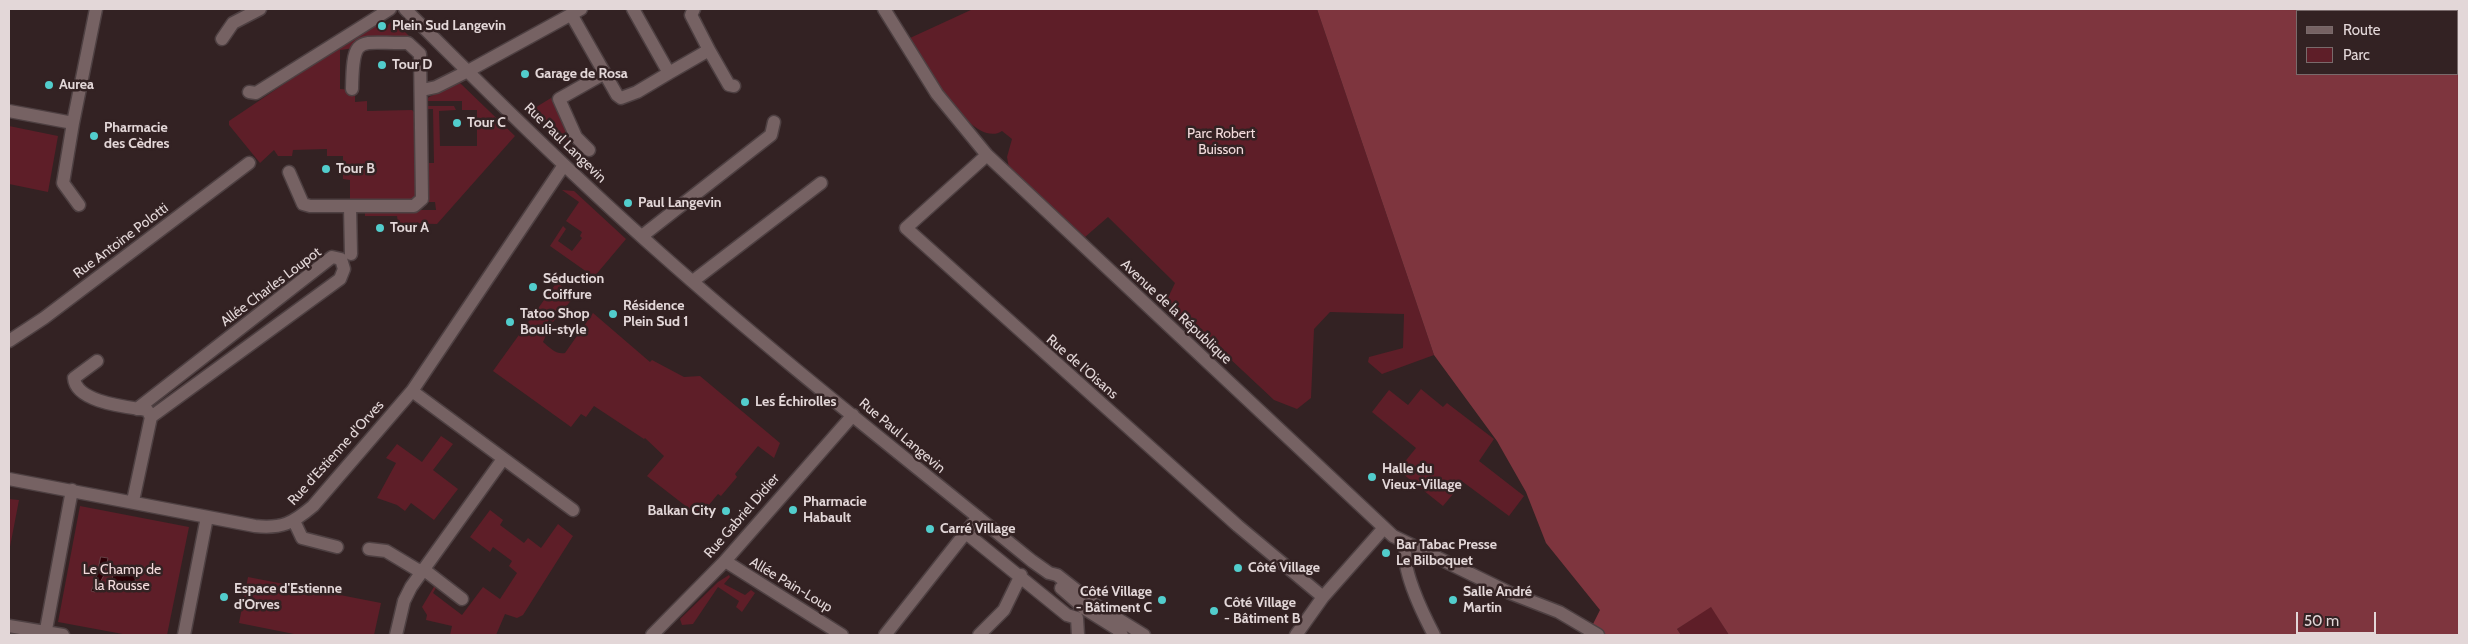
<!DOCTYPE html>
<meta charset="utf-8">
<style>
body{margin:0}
#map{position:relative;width:2468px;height:644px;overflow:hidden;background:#332223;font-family:Cabin,sans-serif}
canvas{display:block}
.frame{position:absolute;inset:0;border:10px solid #e3d7d8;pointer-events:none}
.legend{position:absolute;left:2296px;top:10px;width:162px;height:65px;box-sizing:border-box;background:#332223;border:1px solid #796a6b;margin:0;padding:6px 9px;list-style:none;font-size:15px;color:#e3d7d8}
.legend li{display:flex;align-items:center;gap:10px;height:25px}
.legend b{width:25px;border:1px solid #796a6b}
.scale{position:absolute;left:2296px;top:612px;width:80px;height:22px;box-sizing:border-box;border:2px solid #e3d7d8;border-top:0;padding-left:6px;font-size:15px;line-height:18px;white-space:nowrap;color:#e3d7d8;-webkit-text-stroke:4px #332223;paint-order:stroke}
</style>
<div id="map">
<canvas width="2468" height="644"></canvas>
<div class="frame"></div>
<ul class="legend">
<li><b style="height:6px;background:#766263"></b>Route</li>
<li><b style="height:14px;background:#5e1e28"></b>Parc</li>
</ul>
<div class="scale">50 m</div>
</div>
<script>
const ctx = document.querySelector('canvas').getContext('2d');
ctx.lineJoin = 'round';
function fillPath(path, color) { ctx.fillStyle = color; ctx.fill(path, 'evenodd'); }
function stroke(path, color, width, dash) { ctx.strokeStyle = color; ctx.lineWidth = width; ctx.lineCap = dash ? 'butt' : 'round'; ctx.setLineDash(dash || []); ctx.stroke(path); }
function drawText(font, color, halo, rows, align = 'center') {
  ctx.font = font + ' Cabin,sans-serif'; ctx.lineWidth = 5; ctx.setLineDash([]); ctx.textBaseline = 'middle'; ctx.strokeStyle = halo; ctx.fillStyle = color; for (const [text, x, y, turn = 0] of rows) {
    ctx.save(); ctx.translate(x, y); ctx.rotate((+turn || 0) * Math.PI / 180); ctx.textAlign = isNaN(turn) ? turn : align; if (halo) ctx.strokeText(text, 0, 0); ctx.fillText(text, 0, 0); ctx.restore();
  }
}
const green = new Path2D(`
 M973,9H1317L1434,355L1382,374L1368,362L1369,357L1403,348L1404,314L1330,312L1314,329L1311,398L1297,409L1274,400L1196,327L1190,324L1184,325L1165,304L1175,283L1108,217L1085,237L1009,168L1007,157L1012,139L1002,131C972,151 921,59 910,38Z
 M393,20L411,38L409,41L340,50V89L355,90V102L367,101V111L412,110L414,112L416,197L411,201H350V180L343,179V156H327V149L293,150L292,156H278L274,150L260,163L229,125V121L373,24L381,32Z
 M460,83L515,136L437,224L398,223L397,216H365V210H436L435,202H426L425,163H434L433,109H425V106H454L456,110L439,111L440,146H477V110H462V101H425L429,97Z
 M551,98L572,137L567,141L533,109Z
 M9,126L58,136L48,192L9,184Z
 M562,190L574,191L626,239L594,277L550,246L563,226L566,229L558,241L572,251L582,238L580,236L582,232L566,221L579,202Z
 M557,282L574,297L553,322L549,320L542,329L547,333L543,342C549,347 556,355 565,353L593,313L650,362L652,360L684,377L700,376L780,443L774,458L758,446L735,474L737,477L721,496L718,494L698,518L696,514L647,476L664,456L645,438L644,439L594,406L586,417L581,414L571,427L493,371Z
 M1421,389L1443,407L1447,403L1494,439L1479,461L1524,496L1509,516L1463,482L1443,506L1398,470L1416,448L1372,412L1389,390L1408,405Z
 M441,436L453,444L433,470L458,489L434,520L411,503L405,511L397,505L377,498L396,463L386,458L397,444L422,462Z
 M9,499L19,500L9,552Z
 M80,506L189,527L167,635H128L58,622Z
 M490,510L503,520L500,525L524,543L528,538L541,548L558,524L573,536L523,615L517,618L505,614L496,635H450L452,626L426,620L427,615L422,607L435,585L437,586L433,593L462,615L483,587L500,599L517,573L509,566L512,561L493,547L490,552L470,537Z
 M729,575L730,577L724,584L745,595L751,590L755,593L742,612L736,607L739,601L718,587L693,624L682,625L680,619L718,582Z
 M248,577L381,603L374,635H299L239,623Z
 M1711,606L1729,635H1681L1677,629Z`);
const forest = new Path2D(`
 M1317,9H2459V635H1729L1711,607L1677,629L1681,635H1605L1593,624L1600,610L1546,543L1526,492L1497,441L1434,355ZM2297,11H2457V74H2297Z`);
const water = new Path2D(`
 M101,557L108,558L104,575L95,592L91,591L95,583Z
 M115,566L137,570L133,592L111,588Z`);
const minor = new Path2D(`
 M405,9C488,92 572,175 660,253C780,360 907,459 1032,561L1049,573L1057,575L1094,604L1144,635
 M633,9L669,73L709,50L691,15L694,9
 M884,9L937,94L987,155L1393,536L1510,593L1559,612L1598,635
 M571,14L617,95L621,98L637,92L669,73
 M222,39L233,23L260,9
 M709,50L729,85L734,86
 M422,90L436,87L468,71L581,9
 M249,92L256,93L390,9
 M9,111L73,123L96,9
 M73,123L63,183L79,205
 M589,150L576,137L559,99L605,73
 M987,155L906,228L1238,526L1323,597
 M289,172L303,204L310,206H414L422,199L420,54L408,43C358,44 353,32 352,89
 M350,207L351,254
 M642,236L771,135L774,122
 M693,281L821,183
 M9,341L44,318L249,163
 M97,361L74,378C76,403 129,407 147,410L151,417L133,501
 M412,391L573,510
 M137,409L332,257L341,259L344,269L340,279L151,417
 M9,479L255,526C282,529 293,523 313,506L412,391L564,165
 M294,521L302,538L337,547
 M966,533L1067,615L1077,618
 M1407,544C1398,564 1424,616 1434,635
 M369,549L386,551L416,569L427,572L462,599
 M725,561L842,635
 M1061,588L1085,609L1117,629L1122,635
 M1077,618L1078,635
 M9,626L63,635
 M45,635L72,490
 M184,635L207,517
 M396,635L404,601L411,587L503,459
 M652,635L725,561L853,415
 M885,635L978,517
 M979,635L1004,610L1021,575
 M1296,635L1323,597L1384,528`);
const markers = [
 [382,26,5,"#52cdcc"],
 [382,65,5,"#52cdcc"],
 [525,74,5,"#52cdcc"],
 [49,85,5,"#52cdcc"],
 [457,123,5,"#52cdcc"],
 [94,136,5,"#52cdcc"],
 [326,169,5,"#52cdcc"],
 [628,203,5,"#52cdcc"],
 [380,228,5,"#52cdcc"],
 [533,287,5,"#52cdcc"],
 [613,314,5,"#52cdcc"],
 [510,322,5,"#52cdcc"],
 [745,402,5,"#52cdcc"],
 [1372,477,5,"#52cdcc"],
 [793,510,5,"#52cdcc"],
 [726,511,5,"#52cdcc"],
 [930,529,5,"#52cdcc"],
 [1386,553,5,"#52cdcc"],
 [1238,568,5,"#52cdcc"],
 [224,597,5,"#52cdcc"],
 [1162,600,5,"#52cdcc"],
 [1453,600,5,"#52cdcc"],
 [1214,611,5,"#52cdcc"]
];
const poiNames = [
 ["Plein Sud Langevin",392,26],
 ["Tour D",392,65],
 ["Garage de Rosa",535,74],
 ["Aurea",59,85],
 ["Tour C",467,123],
 ["Pharmacie",104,128],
 ["des Cèdres",104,144],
 ["Tour B",336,169],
 ["Paul Langevin",638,203],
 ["Tour A",390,228],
 ["Séduction",543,279],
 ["Coiffure",543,295],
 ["Résidence",623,306],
 ["Plein Sud 1",623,322],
 ["Tatoo Shop",520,314],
 ["Bouli-style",520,330],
 ["Les Échirolles",755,402],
 ["Halle du",1382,469],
 ["Vieux-Village",1382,485],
 ["Pharmacie",803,502],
 ["Habault",803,518],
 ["Balkan City",716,511,"right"],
 ["Carré Village",940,529],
 ["Bar Tabac Presse",1396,545],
 ["Le Bilboquet",1396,561],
 ["Côté Village",1248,568],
 ["Espace d'Estienne",234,589],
 ["d'Orves",234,605],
 ["Côté Village",1152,592,"right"],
 ["- Bâtiment C",1152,608,"right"],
 ["Salle André",1463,592],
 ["Martin",1463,608],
 ["Côté Village",1224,603],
 ["- Bâtiment B",1224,619]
];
const parkNames = [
 ["Parc Robert",1221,134],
 ["Buisson",1221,150],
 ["Le Champ de",122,570],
 ["la Rousse",122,586]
];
const streetNames = [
 ["Rue Paul Langevin",565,143,44],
 ["Rue Antoine Polotti",121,241,-37],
 ["Allée Charles Loupot",271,287,-37],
 ["Avenue de la République",1176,312,43],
 ["Rue de l'Oisans",1082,367,41],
 ["Rue Paul Langevin",902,436,40],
 ["Rue d'Estienne d'Orves",336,453,-48],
 ["Rue Gabriel Didier",742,516,-49],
 ["Allée Pain-Loup",791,585,31]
];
fillPath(green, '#5e1e28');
fillPath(forest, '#7e353e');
fillPath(water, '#2d0006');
stroke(water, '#644045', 1);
stroke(minor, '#4e4042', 15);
stroke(minor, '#766263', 12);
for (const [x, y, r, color] of markers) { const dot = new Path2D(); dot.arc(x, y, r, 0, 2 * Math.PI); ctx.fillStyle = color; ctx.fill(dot); stroke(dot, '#332223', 2); }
drawText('bold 14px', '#e3d7d8', '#332223', poiNames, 'left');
drawText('14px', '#f3dbdc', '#332223', parkNames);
drawText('14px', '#e3d7d8', '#332223', streetNames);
</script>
